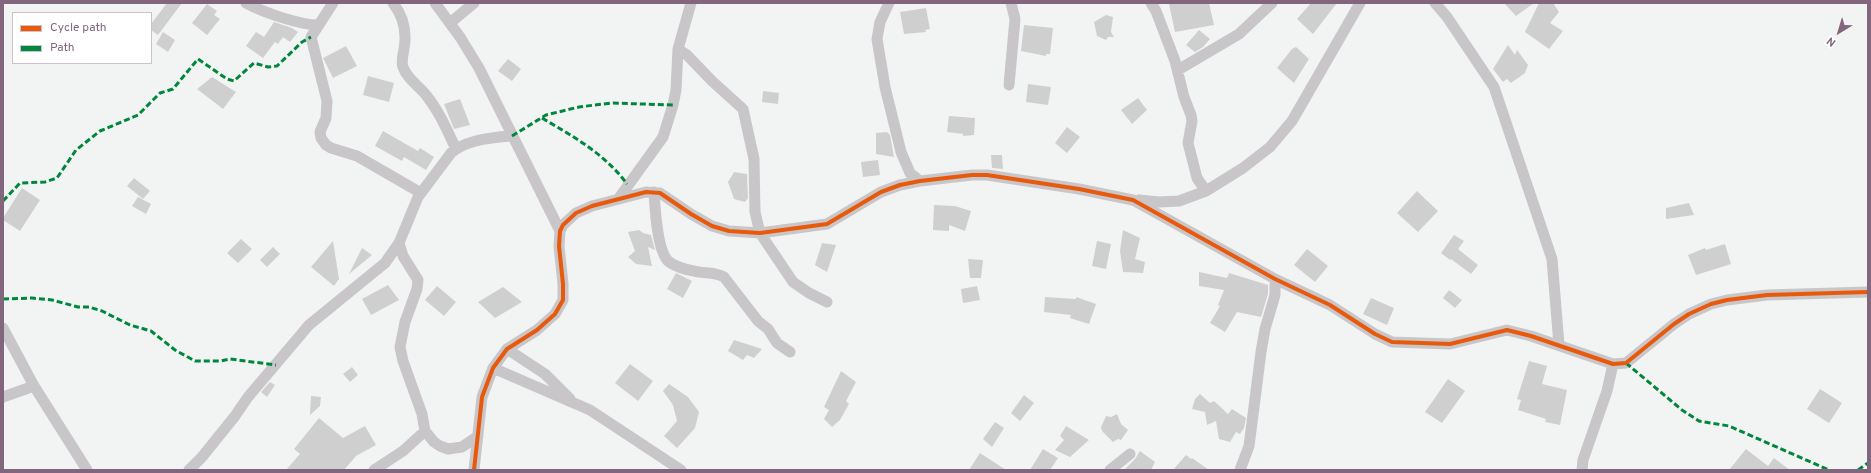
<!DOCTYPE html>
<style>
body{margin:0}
#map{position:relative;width:1871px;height:473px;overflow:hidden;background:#f2f4f3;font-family:Overpass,sans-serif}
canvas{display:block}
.frame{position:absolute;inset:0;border:4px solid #81667e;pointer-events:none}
.legend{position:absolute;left:12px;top:12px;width:140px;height:52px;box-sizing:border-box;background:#fff;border:1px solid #cdc2cb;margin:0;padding:5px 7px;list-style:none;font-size:12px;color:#81667e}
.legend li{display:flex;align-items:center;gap:8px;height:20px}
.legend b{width:20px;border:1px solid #cdc2cb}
.north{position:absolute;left:1819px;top:12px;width:40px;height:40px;-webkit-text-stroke:3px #fff;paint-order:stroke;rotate:218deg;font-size:11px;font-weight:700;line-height:16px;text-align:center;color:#81667e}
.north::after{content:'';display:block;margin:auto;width:14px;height:18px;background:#81667e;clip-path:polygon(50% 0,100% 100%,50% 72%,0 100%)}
</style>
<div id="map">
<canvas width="1871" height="473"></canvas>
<div class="frame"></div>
<ul class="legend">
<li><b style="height:5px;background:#e8590c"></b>Cycle path</li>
<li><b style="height:5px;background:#00873e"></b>Path</li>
</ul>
<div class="north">N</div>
</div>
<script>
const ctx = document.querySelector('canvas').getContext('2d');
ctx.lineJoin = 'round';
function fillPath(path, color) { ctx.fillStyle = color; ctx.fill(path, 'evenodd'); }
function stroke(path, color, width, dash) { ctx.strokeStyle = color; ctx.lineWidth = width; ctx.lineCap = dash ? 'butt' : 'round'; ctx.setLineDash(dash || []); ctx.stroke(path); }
const building = new Path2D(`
 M167,3H182L158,35L151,30V24Z
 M1176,3H1209L1214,25L1175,32L1169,4Z
 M1311,3H1337L1313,34L1297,19Z
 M1504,3H1534L1516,16Z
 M1539,3H1553L1559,12L1550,23L1563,31L1549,49L1525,32Z
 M207,4L217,11L214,15L220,19L207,35L192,23Z
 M926,8L930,29L925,30L926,32L904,34L900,12Z
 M1106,15L1113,17L1111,32L1114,37H1108L1106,40L1097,36L1094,22Z
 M274,22L292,28L298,32L290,42L283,37L278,44L275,42L263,58L246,46L256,32L264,37Z
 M1024,25L1053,28L1050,54H1046V56L1021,51Z
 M1199,30L1210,39L1203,47L1195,52L1186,45Z
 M163,32L175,40L168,52L156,44Z
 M1508,45L1515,55L1517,50L1528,65L1525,73L1511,83L1507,79L1503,82L1493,69Z
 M346,46L357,66L333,78L323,58Z
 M1296,47L1309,59L1294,83L1277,68L1292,49Z
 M508,59L521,69L512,81L498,71Z
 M368,76L394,83L389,102L363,95Z
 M212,77L236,92L223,109L197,89Z
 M1028,84L1051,87L1048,105L1026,102Z
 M763,91L779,93L778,104L762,102Z
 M1138,98L1147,110L1132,124L1121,110Z
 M460,99L470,125L454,129L444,104Z
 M949,116L975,118L974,135L963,136V134L947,132Z
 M1067,127L1080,137L1067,153L1055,143Z
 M383,131L418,151L420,148L434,157L426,170L404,157L402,161L375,146Z
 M887,132L890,135L894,157L876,154V133Z
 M991,155H1002L1003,169L992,168Z
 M878,160L880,175L863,177L861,162Z
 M734,172L747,174L748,198L745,202L734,199L728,182Z
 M134,178L150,191L143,199L127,186Z
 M22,188L40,200L20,231L3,220V218Z
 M1417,191L1438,211L1418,232L1397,213Z
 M138,197L151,204L146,214L132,206Z
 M1689,203L1694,215L1666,219V208Z
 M934,205L955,206L971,211L965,231L949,225V231L933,230Z
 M639,230L643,233L651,235L655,250L648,247L652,266L636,264L628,257L635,251L628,232Z
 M1123,230L1140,238L1135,259L1145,262L1143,273L1123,272L1120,251Z
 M1454,235L1464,241L1458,249L1478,265L1471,274L1451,259L1450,260L1441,253Z
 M241,239L252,249L238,263L227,253Z
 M333,241L339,279L334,286L311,267Z
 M1097,241L1111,244L1106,269L1092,266Z
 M822,243L836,245L827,272L815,265Z
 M1725,244L1731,264L1696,275L1688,255L1705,248L1706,250Z
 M273,247L280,254L267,267L260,260Z
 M362,248L372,255L349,274Z
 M1307,249L1328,266L1315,282L1294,265Z
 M968,259L983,260L981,278H970Z
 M1199,272L1227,278L1229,273L1268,285V294L1261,317L1237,312L1225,332L1210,323L1220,306L1218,305L1224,290L1199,286Z
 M676,273L692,281L683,298L667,289Z
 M388,285L399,300L371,315L362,299Z
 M437,286L456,302L444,316L425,300Z
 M977,286L980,300L963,303L961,289Z
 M503,287L522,302L495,318L478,302Z
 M1449,290L1462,300L1455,308L1443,298Z
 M1045,297L1076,299V297L1096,304L1089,324L1070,318L1071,315L1044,312Z
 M1371,298L1394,308L1387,325L1363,314Z
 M734,340L762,349L754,358L747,355L743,360L728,351Z
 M1529,361L1547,366L1542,384L1567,390L1560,425L1545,422L1546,419L1518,410L1521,400L1517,399Z
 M630,364L653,381L638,401L615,383Z
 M352,367L358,375L350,382L343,374Z
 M841,371L856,382L846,401L849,404L840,420L832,427L824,419L829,410L824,407Z
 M1448,379L1465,391L1442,423L1425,412Z
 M270,382L275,385L267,397L261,392Z
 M669,384L688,397L699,412L695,428L677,448L664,436L677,421L673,405L663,391Z
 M1820,389L1842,403L1829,423L1807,409Z
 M1200,394L1210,403L1214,401L1228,414L1232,409L1246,418L1244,428L1240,434L1236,432L1230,442L1219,439L1216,421L1207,425L1205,412L1192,409L1195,399Z
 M1024,395L1034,403L1020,421L1011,413Z
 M311,396L321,397L320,406L310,415Z
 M1117,414L1121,424L1128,430L1121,440L1118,439L1113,442L1102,431L1101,427L1106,416L1111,417Z
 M319,418L343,438L365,426L376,445L356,456L344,470H286L300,454L294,449Z
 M995,422L1004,428L992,447L983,439Z
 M1066,426L1089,440L1070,457L1055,450L1064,440L1060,436Z
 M1043,449L1058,458L1050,470H1030Z
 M1746,449L1768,466L1774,458L1790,470H1729Z
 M1140,451L1155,462L1151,470H1124L1135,459Z
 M980,453L1006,470H969Z
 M1186,455L1191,459L1192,458L1209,470H1173Z`);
const street = new Path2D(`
 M246,3C262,12 300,25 318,25
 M333,3L311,37L327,101L326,118L320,132L321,138L326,145L331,148L357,156L421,193
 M393,3C404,17 407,32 404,49C403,55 401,61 403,67C407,79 419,86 426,95C439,111 447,130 456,149
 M435,3L460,37L479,68L560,231
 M889,3L880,22L877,39L885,87L901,152L910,173L920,181
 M1151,3L1156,11L1175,61L1184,97L1191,115L1192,121L1188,143L1197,178L1206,191
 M1435,3L1447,17L1494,87L1552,259L1559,345
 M450,23L474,3
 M678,49L687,55L712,81L743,109L754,159L755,212L760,233L793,282L809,293L827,302
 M1178,70L1239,34L1272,3
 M1009,85L1015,19L1011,3
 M654,192C655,208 657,250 668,261C674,266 686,270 694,271C704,274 714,271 724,277L758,321L768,329L777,343L790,352
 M619,198L663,137L673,105L676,90L678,49L691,3
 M1139,200L1159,202L1179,201L1206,191L1243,168L1270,147L1292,121L1360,3
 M399,243L403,256L418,280L417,289L405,322L400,347L403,361L422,414L425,431L434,442L440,446L448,449L462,447L478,436
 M3,328L34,386L87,470
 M507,349L545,374L570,399
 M493,368L590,410L681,470
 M3,397L34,386
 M189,470L202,457L235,416L248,397L309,325L385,263L399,243L418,197L451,153C465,140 494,137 512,136
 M374,470L403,451L425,431
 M474,470L482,397L493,368L507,349L537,330L555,314L563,300V284L559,246L560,231L563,225L576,213L592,206L646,192L660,193L691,214L712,226L729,231L760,233L827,224L881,192L900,185L920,181L972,175H987L1079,189L1133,200L1275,279L1330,305L1375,334L1392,342L1450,344L1507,330L1531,336L1613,364L1626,363L1674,324L1689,314L1711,304L1727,300L1767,295L1868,292
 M1110,470L1130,454
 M1240,470L1249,446L1261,352L1265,329L1275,295V279
 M1582,470L1583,460L1607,391L1613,364`);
const quiet = new Path2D(`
 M542,118C574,137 605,154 627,184
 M512,136L546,115L579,107L611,103L673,105
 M3,201L20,183L45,182L57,178L76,150L100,131L138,115L160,93L173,89L198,59L227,79L234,81L254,63L268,67L277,66L302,42L311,37
 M3,299L32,298L52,300L78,307H89L102,311L130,325L151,331L175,350L195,361H221L230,359L276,365
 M1626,363L1682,410L1699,421L1729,426L1829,470
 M1858,470L1868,463`);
const cycleway = new Path2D(`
 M474,470L482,397L493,368L507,349L537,330L555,314L563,300V284L559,246L560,231L563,225L576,213L592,206L646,192L660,193L691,214L712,226L729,231L760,233L827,224L881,192L900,185L920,181L972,175H987L1079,189L1133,200L1275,279L1330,305L1375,334L1392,342L1450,344L1507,330L1531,336L1613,364L1626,363L1674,324L1689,314L1711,304L1727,300L1767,295L1868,292`);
fillPath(building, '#cfcfd0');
stroke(street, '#c8c6c8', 11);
stroke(quiet, '#00873e', 3, [6, 3]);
stroke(cycleway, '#e8590c', 4);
</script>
